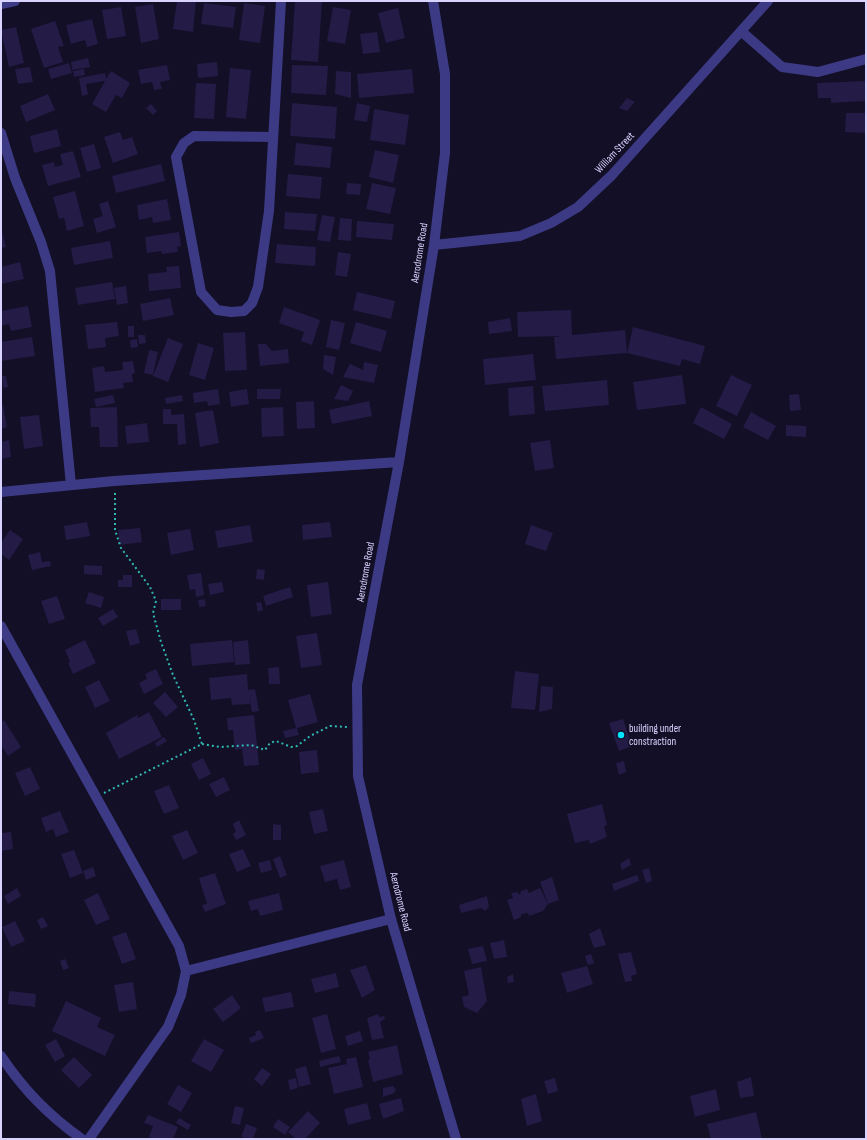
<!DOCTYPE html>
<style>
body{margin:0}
#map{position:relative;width:867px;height:1140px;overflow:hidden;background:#130f26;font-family:"Sofia Sans Condensed",sans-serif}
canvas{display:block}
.frame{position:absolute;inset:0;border:2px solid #d9d4ff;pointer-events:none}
</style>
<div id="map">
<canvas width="867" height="1140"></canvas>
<div class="frame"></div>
</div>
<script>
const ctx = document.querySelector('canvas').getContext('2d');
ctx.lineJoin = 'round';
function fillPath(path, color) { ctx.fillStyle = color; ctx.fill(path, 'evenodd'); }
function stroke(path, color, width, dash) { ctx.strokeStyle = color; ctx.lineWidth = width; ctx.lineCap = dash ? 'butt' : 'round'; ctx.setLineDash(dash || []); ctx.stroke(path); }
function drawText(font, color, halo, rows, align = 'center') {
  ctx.font = font + ' "Sofia Sans Condensed",sans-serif'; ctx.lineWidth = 3.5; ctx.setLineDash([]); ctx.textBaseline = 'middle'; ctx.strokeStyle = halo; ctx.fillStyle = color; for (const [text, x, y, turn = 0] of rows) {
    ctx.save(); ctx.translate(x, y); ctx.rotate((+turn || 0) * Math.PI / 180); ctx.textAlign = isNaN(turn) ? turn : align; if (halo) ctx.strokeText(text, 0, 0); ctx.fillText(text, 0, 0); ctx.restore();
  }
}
const building = new Path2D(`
 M177,1H196L193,32L173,29Z
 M295,1H322L318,62L291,60Z
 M204,3L236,7L233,28L201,24Z
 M244,3L265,6L260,43L239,40Z
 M153,4L159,39L141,43L135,7Z
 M121,7L126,36L107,39L102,10Z
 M333,7L351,10L345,44L327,41Z
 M398,8L405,38L386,43L378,13Z
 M92,19L98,44L87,47L85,40L71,44L66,25Z
 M55,21L64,46L58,47L63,62L44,68L31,29Z
 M16,27L24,63L9,67L1,30Z
 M377,32L380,52L363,54L360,34Z
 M88,58L90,67L72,70L71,62Z
 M217,62L218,76L198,78L197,64Z
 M69,63L72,73L51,79L48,69Z
 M167,65L170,80L160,82L162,89L154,90L152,82L141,84L138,70Z
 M292,65L328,66L326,95L291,93Z
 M30,67L33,82L18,84L15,69Z
 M230,68L251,70L246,119L226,117Z
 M84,69L85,75L74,77L73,71Z
 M412,69L414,93L359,98L357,74Z
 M111,71L130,83L122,98L116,95L106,112L92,104L105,81L86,84L88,94L82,96L79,78L105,73L106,79Z
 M336,71L351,72V98L335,94Z
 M866,81V101L831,103V98H818L817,83Z
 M196,83L216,84L214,119L194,118Z
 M48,94L55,110L26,122L20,106Z
 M627,98L635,102L627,111L619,108Z
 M292,103L337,107L335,139L290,136Z
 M357,103L370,106L367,122L354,120Z
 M151,104L157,111L153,115L146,108Z
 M374,109L409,115L405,145L370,140Z
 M846,113H866V133L845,132Z
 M57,129L61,146L34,153L30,136Z
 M120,132L123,140L132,137L138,154L113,163L104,137Z
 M296,143L332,147L330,168L294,165Z
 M94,144L101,168L87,172L80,148Z
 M375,150L399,155L393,183L369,177Z
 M73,151L81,177L48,186L42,165L54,162L55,167L63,165L60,154Z
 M161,164L165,181L116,193L112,176Z
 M288,174L322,177L320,199L286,196Z
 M347,183L361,184L360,195L346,194Z
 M372,183L396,188L390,214L366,209Z
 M75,191L84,226L67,231L64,218L59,219L53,197Z
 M167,199L171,220L153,223L152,217L139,220L137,205Z
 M108,201L116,227L97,233L93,219L103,216L99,204Z
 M285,212L317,214L315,231L284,229Z
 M322,215L335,217L330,242L317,240Z
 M340,218L352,219L351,241L338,240Z
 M357,221L394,224L392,240L356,237Z
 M1,229L6,247L1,248Z
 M179,232L181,246L177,247L178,252L162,254L161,251L147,253L145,237Z
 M110,241L113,258L74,265L71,248Z
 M277,244L316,247L315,266L275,263Z
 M338,252L351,254L347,277L335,275Z
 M20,262L24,279L1,284V267Z
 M179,266L181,288L149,291L148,274L167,272L166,267Z
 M112,282L115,299L78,305L75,288Z
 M126,286L128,303L117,305L114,288Z
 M357,292L395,301L391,319L353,310Z
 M170,298L174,315L143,321L140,304Z
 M28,306L32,327L11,331L9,324L1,326V311Z
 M284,307L320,320L312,345L301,341L304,332L279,323Z
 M571,310L572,335L625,330L627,353L556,359L554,337L563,336L518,337L517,312Z
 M510,318L512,331L489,334L488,322Z
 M331,320L345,323L339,350L326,347Z
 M117,322L119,336L105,338L106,347L88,349L85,325Z
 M356,322L387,331L381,352L350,343Z
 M128,326H134V337H128Z
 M633,327L705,346L700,364L682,359L680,366L627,353Z
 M245,332L247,370L225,371L223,333Z
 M138,335H145L146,343L139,344Z
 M32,337L35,356L1,361V342Z
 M168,338L183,344L168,382L153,376Z
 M137,339L138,347L131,348L130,340Z
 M198,343L214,348L205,380L189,375Z
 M258,344H266L272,351L288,349L289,363L260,366Z
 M149,350L158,352L153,375L144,373Z
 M533,354L536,380L485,385L483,359Z
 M324,355L336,357L333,375L323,369Z
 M133,361L135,373L132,374L133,382L123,383L124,388L95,392L92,368L104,366L105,372L123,370L122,362Z
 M364,362L378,365L374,383L343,377L350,364L363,370Z
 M682,375L686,404L637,410L633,382Z
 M731,375L752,385L737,416L716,406Z
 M2,376H6L8,387L3,388Z
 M607,380L609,405L545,411L542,386Z
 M341,385L353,391L348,401L334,399Z
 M533,386L535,414L509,416L508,388Z
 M218,389L220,404L208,406L207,401L194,403L193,393Z
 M247,389L249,404L231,407L229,392Z
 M257,389H281L280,399H257Z
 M799,394L801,410L790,411L789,395Z
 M113,395L115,403L96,407L94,399Z
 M182,395L183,401L166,404L165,398Z
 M314,401L315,428L297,429L296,402Z
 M369,401L372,416L332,424L329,410Z
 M1,405H3L7,427L1,429Z
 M117,407L118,447H100L99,427H91L90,408Z
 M283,407L284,436L262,437L261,408Z
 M701,407L732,424L724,439L693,423Z
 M163,409H171V415L184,414L186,444L178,445L177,424H163Z
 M213,410L219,443L200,447L195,413Z
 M751,412L776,426L768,440L743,427Z
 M39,415L43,446L24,449L20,417Z
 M147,423L149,442L127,444L125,426Z
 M786,425L806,426V437L786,436Z
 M9,440L11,457L1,459V442Z
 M550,440L554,468L535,471L530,443Z
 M87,522L90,536L66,540L64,526Z
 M330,522L332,537L303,540L302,525Z
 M250,525L253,542L218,548L215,531Z
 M531,525L553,533L546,551L525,544Z
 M140,528L142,542L120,545L118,530Z
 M190,529L194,550L171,555L167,533Z
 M10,530L23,539L9,560L1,554V543Z
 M40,552L42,562L50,561L51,566L32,570L28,555Z
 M84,565L102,566V575L84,574Z
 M257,569L265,570L264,580L256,579Z
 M201,573L204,595L196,597L195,589L190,590L187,575Z
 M123,575H132V587H118V580H123Z
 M222,582L224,592L210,595L208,584Z
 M328,582L332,614L311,617L307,585Z
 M290,587L293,597L266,606L263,596Z
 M89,592L104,597L101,608L85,603Z
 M57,596L65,619L49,624L41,601Z
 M161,599H181V610H161Z
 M205,599L206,606L199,607L198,600Z
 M261,602L263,610L258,612L256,603Z
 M113,609L118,617L103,626L98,618Z
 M136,629L140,643L130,646L126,631Z
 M317,633L322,665L301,668L296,636Z
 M85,640L96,663L73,674L68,663L70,662L65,650Z
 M232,640L234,662L192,666L190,644Z
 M248,640L250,664L235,665L233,642Z
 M279,667L280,684H269L268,668Z
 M156,669L163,684L144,694L139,683L147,679L145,674Z
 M515,671L539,674L535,710L511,708Z
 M247,674L248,690L255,689L259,711L252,712L249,695L250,704L232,705L231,698L211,700L209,678Z
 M99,680L110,701L95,708L85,687Z
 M541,686L553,687L552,709L539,712Z
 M165,692L178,707L166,717L153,703Z
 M310,694L318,722L297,728L299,735L285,738L283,731L296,728L288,700Z
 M149,712L162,737L119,759L106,733L137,715L138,718Z
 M254,715L259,765L244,766L242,749L235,750L233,730H228L227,718Z
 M623,719L632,746L619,751L609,723Z
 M4,720L21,747L8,756L1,745V723Z
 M164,737L167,741L157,747L155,743Z
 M317,750L319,772L301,774L299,752Z
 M203,758L211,774L199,780L191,764Z
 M624,761L626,772L619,775L616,763Z
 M30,767L40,789L25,796L15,773Z
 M224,777L230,790L216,797L209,784Z
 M169,785L179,808L164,814L154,791Z
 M602,804L607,825L604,826L607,837L590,844L589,840L575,843L567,814Z
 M323,809L328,831L314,834L309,812Z
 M60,811L69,832L56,837L53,829L46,832L41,818Z
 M239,820L246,835L236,840L233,834L236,832L233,824Z
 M273,824L281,825V840H273Z
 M187,830L198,853L183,860L172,836Z
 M11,832L13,849L1,851V833Z
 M243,849L251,866L237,872L229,854Z
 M74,850L83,873L70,878L61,854Z
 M280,856L287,875L280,878L273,859Z
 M629,858L631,865L622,870L620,864Z
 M270,860L272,870L261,873L258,863Z
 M344,860L351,887L340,890L337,879L325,882L320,866Z
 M93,867L96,876L86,880L83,871Z
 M649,868L652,881L646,883L642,870Z
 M215,873L226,904L205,912L202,905L207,904L199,878Z
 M637,875L639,881L614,891L612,884Z
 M552,877L559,900L548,904L540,882Z
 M17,888L21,896L8,904L4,896Z
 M540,888L548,904L543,911L529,916L528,913L521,914V917L514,920L507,900L513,898L511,893L517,892L520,895L521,891L527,889L529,893Z
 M98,893L110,919L96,925L84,900Z
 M279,893L283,910L260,916L258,909L251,911L248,901Z
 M487,896L489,907L485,911L481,908L461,913L459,905Z
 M43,917L48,926L41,929L37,920Z
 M15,921L25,941L11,947L2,927Z
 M600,928L606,945L594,948L589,934Z
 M126,932L136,959L122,964L112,937Z
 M504,940L507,957L494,959L490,943Z
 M483,946L487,961L472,964L468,949Z
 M631,952L637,974L631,976L632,981L625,982L618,954Z
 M591,954L594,963L588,965L585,956Z
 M65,959L69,968L63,970L60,961Z
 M366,965L375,990L362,998L350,970Z
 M587,966L593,984L567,993L561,973Z
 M481,967L487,1001L477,1013L464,1007L462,997L469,995L464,971Z
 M336,973L339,987L315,993L311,979Z
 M513,974L514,982L508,983L507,977Z
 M133,982L137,1009L119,1012L114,985Z
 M9,991L36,994L35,1007L8,1004Z
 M291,992L294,1007L265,1012L262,998Z
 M232,995L241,1008L223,1022L213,1009Z
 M66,1001L101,1018L97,1027L115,1035L105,1056L52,1031Z
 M327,1014L336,1049L321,1053L312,1018Z
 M378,1014L379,1017L384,1016L385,1019L380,1022L384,1038L372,1040L367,1018Z
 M260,1030L264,1038L251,1043L249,1038L256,1035L255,1032Z
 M360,1031L363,1041L348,1046L345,1036Z
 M56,1039L65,1056L55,1062L45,1045Z
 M204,1039L224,1050L211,1072L191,1061Z
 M397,1045L403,1074L373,1082L368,1060L370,1059L368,1052Z
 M339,1056L341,1062L320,1067L319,1061Z
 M74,1057L92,1075L79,1088L61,1070Z
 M356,1057L363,1087L334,1094L328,1068L347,1064L346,1059Z
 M306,1066L311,1084L299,1087L295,1069Z
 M262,1068L271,1074L262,1086L254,1079Z
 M751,1077L754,1096L740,1098L737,1082Z
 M296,1078L298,1088L290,1090L288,1080Z
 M555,1078L558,1091L548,1094L544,1081Z
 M178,1085L192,1093L181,1112L167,1104Z
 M393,1086L396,1090L394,1093L383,1097V1088Z
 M716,1089L720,1110L695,1117L690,1096Z
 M536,1094L542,1121L527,1126L521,1099Z
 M401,1098L404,1111L383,1119L379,1104Z
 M367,1103L371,1119L348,1125L344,1109Z
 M235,1106L244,1108L240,1125L231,1123Z
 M308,1111L320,1123L305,1139H296L288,1132Z
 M756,1112L762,1139H711L707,1124Z
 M148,1115L178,1127L173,1139H155L149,1137L153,1126L144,1123Z
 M179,1118L191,1125L188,1130L176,1123Z
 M278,1119L290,1127L285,1135L273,1127Z
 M246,1124L257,1128L253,1139L241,1137Z`);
const path = new Path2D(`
 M202,744L220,747L251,745L265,750L270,743L276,741L291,747L297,746L310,736L330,726L347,727
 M104,793L202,744L194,720L173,675L161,642L153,613L156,601L150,587L121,548L115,530V491`);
const minor = new Path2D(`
 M433,1L445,74V153L434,245L399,462L357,685L358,776L391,919L456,1139
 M1,4L15,1
 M741,31L782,67L818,72L866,59
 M1,133L15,178L41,242L50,271L71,485
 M273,137L194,136L184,143L176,157L201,292L217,310L231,312L244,311L252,303L258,287L269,211L281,1
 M434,245L520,236L551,223L578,207L612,175L768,1
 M1,492L114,481L399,462
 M1,626L179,946L186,971L181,995L168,1027L89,1139
 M186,971L391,919
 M1,1056C24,1090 48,1115 82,1139`);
const markers = [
 [621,735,4,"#00e5ff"]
];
const streetNames = [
 ["William Street",615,153,-47],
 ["Aerodrome Road",420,253,-81],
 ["Aerodrome Road",366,572,-80],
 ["Aerodrome Road",400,902,76]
];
const poiNames = [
 ["building under",629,729],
 ["constraction",629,742]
];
fillPath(building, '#241b47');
stroke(path, '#2fb8b0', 2, [2, 3]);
stroke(minor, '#3d3a85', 10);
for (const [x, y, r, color] of markers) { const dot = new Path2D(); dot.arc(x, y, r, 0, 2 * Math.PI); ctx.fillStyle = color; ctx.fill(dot); stroke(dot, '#130f26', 1.5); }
drawText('11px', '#d9d4ff', '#130f26', streetNames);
drawText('11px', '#d9d4ff', '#130f26', poiNames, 'left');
</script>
